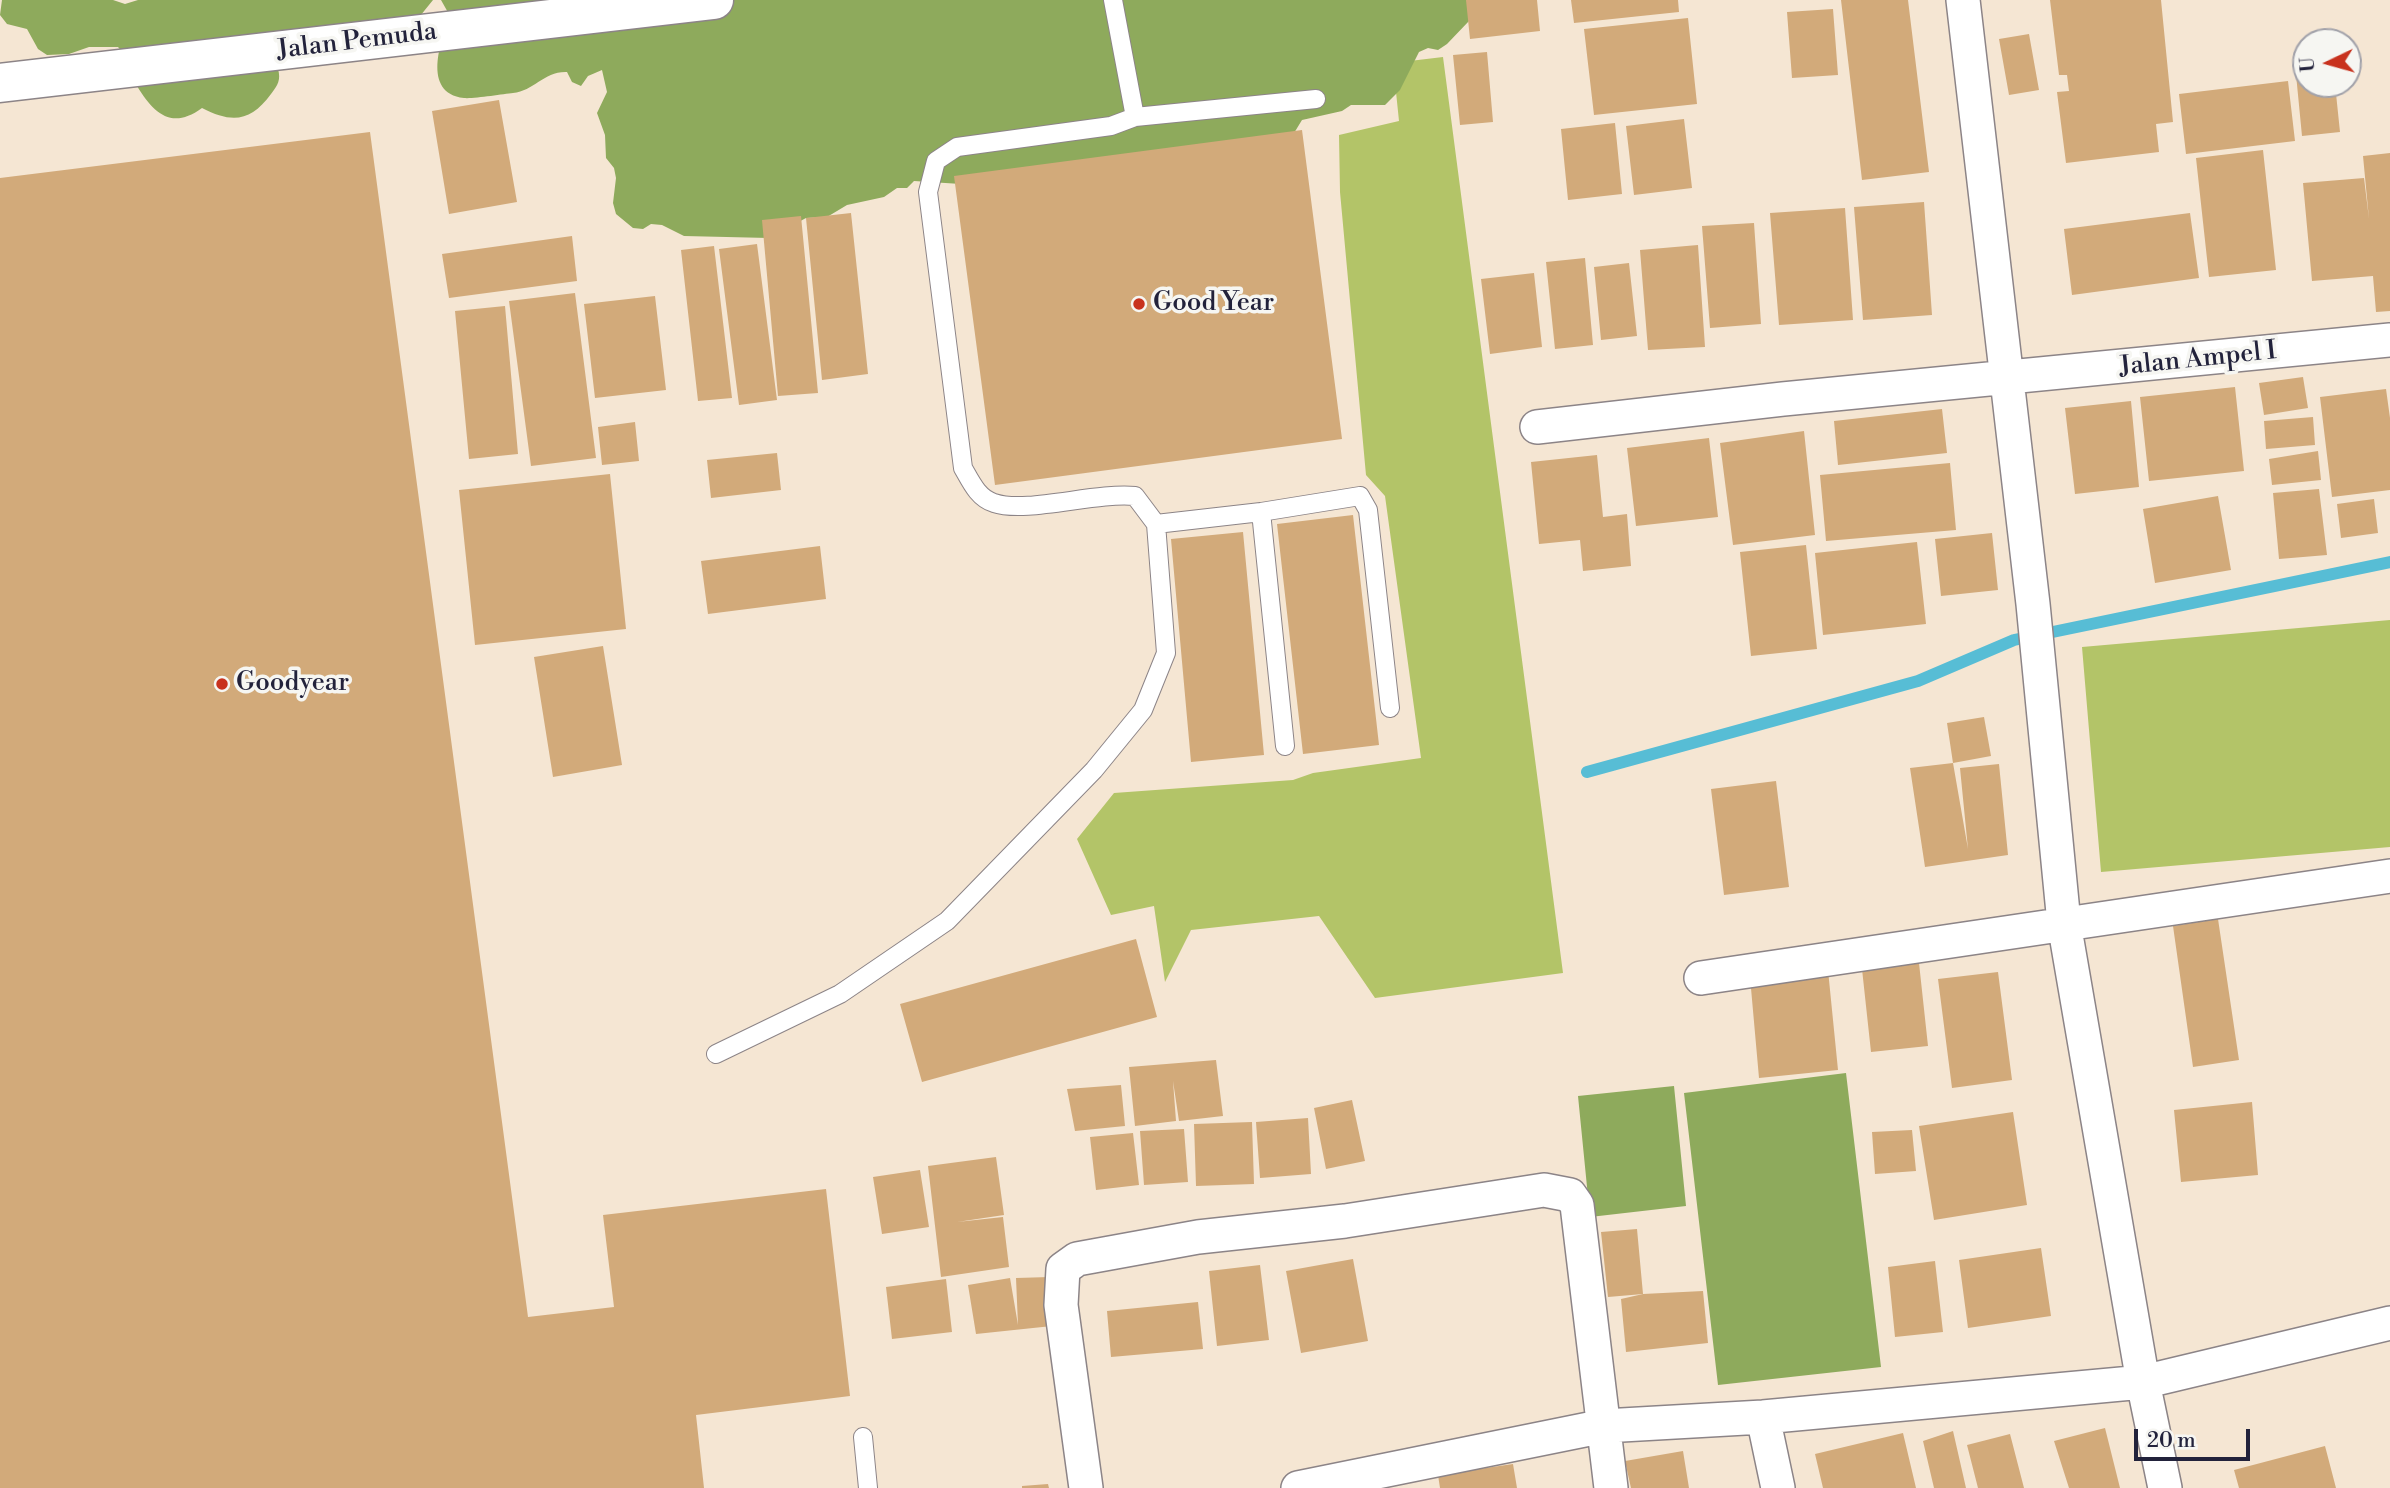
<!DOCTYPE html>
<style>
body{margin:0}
#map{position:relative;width:2390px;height:1488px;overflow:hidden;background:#f5e6d3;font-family:"Libre Bodoni",serif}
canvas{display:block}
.north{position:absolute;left:2292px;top:28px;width:70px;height:70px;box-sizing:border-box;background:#f6f6f2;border:2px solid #a1a1a9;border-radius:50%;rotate:265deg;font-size:19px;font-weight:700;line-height:28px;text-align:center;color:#22223b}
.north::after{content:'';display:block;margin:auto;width:24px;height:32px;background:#c8321e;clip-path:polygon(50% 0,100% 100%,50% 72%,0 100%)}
.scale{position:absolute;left:2134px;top:1429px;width:116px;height:32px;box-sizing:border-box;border:4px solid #22223b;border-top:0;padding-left:9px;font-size:21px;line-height:24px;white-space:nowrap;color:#22223b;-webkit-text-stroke:5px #f6f6f2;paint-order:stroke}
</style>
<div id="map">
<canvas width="2390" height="1488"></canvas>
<div class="north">U</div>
<div class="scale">20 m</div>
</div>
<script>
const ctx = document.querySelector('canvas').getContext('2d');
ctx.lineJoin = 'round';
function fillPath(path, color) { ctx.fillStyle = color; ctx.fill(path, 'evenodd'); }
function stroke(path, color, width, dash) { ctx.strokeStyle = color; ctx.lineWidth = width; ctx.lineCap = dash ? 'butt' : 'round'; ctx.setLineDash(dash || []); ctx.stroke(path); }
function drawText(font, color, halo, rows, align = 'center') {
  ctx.font = font + ' "Libre Bodoni",serif'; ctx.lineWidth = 7; ctx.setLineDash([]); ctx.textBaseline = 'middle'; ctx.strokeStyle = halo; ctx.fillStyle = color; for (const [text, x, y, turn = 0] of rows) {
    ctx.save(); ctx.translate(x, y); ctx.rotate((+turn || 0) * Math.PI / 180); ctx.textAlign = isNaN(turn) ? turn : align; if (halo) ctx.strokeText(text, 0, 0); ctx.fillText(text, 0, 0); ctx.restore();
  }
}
const green = new Path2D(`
 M1443,57L1563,973L1375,998L1319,916L1191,930L1165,982L1154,906L1111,915L1077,839L1114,793L1293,780L1313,773L1421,758L1385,496L1366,475L1340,192L1339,135L1399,121L1393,63Z
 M2390,620V847L2101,872L2082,647Z`);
const forest = new Path2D(`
 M2,0H113L125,4L138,0H433L416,21L278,69C281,80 278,85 271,94C251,121 233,124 202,108C172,130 154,114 137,86C129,73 130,59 118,47H89L69,54L47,55L38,49L27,29L7,24L0,15Z
 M441,0H1498L1469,21L1447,44L1438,50L1428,48L1419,52L1400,90L1385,105H1351L1342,111L1302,120L1291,138L961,184L914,181L907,188H897L884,197L847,205L827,217L806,218L769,238L684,236L662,225L651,224L643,229L633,228L616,214L613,203L616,178L614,168L606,158L605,135L597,113L607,92L602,70L588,76L581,86L572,82L567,72C544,71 534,91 513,93C503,94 473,99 464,98C421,93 441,40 450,16Z
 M1846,1073L1881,1367L1718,1385L1684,1093Z
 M1674,1086L1686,1206L1590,1217L1578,1096Z`);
const stream = new Path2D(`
 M1587,772L1918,681L2014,640L2390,562`);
const building = new Path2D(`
 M1466,0H1537L1540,31L1470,39Z
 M1571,0H1678L1679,12L1574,23Z
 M1841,0H1908L1929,172L1862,180Z
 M2050,0H2161L2173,122L2156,124L2159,152L2066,163L2057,92L2069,91L2067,75H2059Z
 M1833,9L1838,75L1792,78L1787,12Z
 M1688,18L1697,104L1594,115L1584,29Z
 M2029,34L2039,90L2009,95L1999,39Z
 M1487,52L1493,122L1460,125L1453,55Z
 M2306,63V84H2335L2340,132L2302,136L2295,64Z
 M2288,81L2295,141L2186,154L2179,94Z
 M499,100L517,202L449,214L432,111Z
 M1684,119L1692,188L1634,195L1626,126Z
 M1615,123L1622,194L1568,200L1561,129Z
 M1302,130L1342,439L995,485L954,176Z
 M370,132L528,1317L614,1307L603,1215L826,1189L850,1396L696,1415L704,1488H0V178Z
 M2263,150L2276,270L2209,277L2196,158Z
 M2390,153V311L2376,312L2373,276L2312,281L2303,183L2364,178L2369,219L2363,156Z
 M1924,202L1932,315L1863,320L1854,207Z
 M1845,208L1853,320L1779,325L1770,213Z
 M851,213L868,374L822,380L806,218Z
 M2190,213L2199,278L2072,295L2064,229Z
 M801,216L818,393L778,396L762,220Z
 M1754,223L1761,324L1710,328L1702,226Z
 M572,236L577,281L449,298L442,254Z
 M757,244L777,400L739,405L719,249Z
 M1698,245L1705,347L1648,350L1640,250Z
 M714,246L732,398L698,401L681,250Z
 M1585,258L1593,345L1555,349L1546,262Z
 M1629,263L1637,336L1601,340L1594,267Z
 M1534,273L1542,347L1490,354L1481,279Z
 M575,293L596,458L531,466L509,301Z
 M655,296L666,390L595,398L584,304Z
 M505,306L518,454L469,459L455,311Z
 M2303,377L2308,408L2264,415L2259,383Z
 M2235,387L2244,471L2149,481L2140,397Z
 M2386,389L2390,418V490L2332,497L2320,397Z
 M2131,401L2139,487L2075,494L2065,408Z
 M1942,409L1947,453L1838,465L1834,421Z
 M2313,417L2315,445L2266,449L2264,421Z
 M635,422L639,461L602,465L598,427Z
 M1804,431L1815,535L1733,545L1720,443Z
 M1709,438L1718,517L1636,526L1627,448Z
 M2318,451L2321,480L2272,485L2269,459Z
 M777,453L781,490L711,498L707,460Z
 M1597,455L1603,517L1627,514L1631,566L1583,571L1580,540L1539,544L1531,462Z
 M1950,463L1956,530L1826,541L1820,475Z
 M610,474L626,629L475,645L459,490Z
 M2319,489L2327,555L2279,559L2273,493Z
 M2218,496L2231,570L2155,583L2143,509Z
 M2374,499L2378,533L2341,538L2337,504Z
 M1353,515L1379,745L1303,754L1277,524Z
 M1243,532L1264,755L1191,762L1171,539Z
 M1992,533L1998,590L1941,596L1935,539Z
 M1917,542L1926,624L1823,635L1815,553Z
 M1806,545L1817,649L1751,656L1740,552Z
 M820,546L826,599L708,614L701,561Z
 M603,646L622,765L553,777L534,657Z
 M1984,717L1991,756L1953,763L1947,723Z
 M1953,763L1968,849L1960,768L1999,764L2008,855L1925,867L1910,768Z
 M1776,781L1789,887L1724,895L1711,789Z
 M2218,919L2239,1060L2193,1067L2173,926Z
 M1136,939L1157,1017L922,1082L900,1004Z
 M1919,963L1928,1046L1871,1052L1862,969Z
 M1828,970L1838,1070L1759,1078L1750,977Z
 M1998,972L2012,1080L1952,1088L1938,979Z
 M1216,1060L1223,1116L1179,1121L1173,1081L1176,1121L1135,1126L1129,1067Z
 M1121,1085L1125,1126L1075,1131L1067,1089Z
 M1352,1100L1365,1161L1326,1169L1314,1108Z
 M2252,1102L2258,1175L2181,1182L2174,1110Z
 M2013,1112L2027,1205L1934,1220L1919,1126Z
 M1308,1118L1311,1174L1260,1178L1256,1122Z
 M1252,1122L1254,1184L1196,1186L1194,1124Z
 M1184,1129L1188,1182L1144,1185L1140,1131Z
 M1912,1130L1916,1171L1875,1174L1872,1132Z
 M1133,1133L1139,1185L1096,1190L1090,1137Z
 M996,1157L1004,1215L957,1222L1003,1217L1009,1267L941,1277L928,1166Z
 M920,1170L929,1227L882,1234L873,1177Z
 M1637,1229L1643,1294L1703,1291L1708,1343L1626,1352L1621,1299L1643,1294L1608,1297L1601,1232Z
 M2041,1248L2051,1316L1968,1328L1959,1260Z
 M1353,1259L1368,1341L1301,1353L1286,1271Z
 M1935,1261L1943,1332L1895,1337L1888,1267Z
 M1260,1265L1269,1340L1217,1346L1209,1271Z
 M1050,1277L1052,1326L976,1334L968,1285L1010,1278L1018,1325L1016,1278Z
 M946,1279L952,1332L892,1339L886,1287Z
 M1198,1302L1203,1349L1111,1357L1107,1311Z
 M2105,1428L2120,1488H2069L2054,1441Z
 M1953,1431L1966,1488H1934L1923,1441Z
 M1903,1433L1916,1488H1823L1815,1454Z
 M2010,1434L2024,1488H1978L1967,1445Z
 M2325,1446L2336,1488H2239L2234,1470Z
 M1683,1451L1689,1488H1631L1625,1461Z
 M1513,1464L1517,1488H1440L1438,1475Z
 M1048,1484L1049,1488H1022V1486Z`);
const service = new Path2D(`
 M1135,117L1316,99
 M1261,512L1285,746
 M1156,524L1261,512L1360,496L1368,510L1390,708
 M716,1054L840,994L947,921L1094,770L1143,710L1166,653L1156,524L1135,496C1095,492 1026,514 994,503C978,498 971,482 963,468L928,192L936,161L957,147L1111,126L1135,117L1113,0
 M863,1437L868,1488`);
const minor = new Path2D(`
 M1963,0L2033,604L2064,923L2143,1382L2165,1488
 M1537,427L1783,399L2390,340
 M1701,978L2390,876
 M1763,1417L1778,1488
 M1086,1488L1061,1305L1063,1269L1077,1259L1198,1237L1345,1221L1544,1190L1570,1195L1577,1205L1611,1488
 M1298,1488L1604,1426L1763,1417L2143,1382L2390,1323`);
const primary = new Path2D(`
 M0,83L714,0`);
const markers = [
 [1139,304,7,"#c8321e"],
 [222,684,7,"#c8321e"]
];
const streetNames = [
 ["Jalan Pemuda",357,42,-7],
 ["Jalan Ampel I",2198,360,-6]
];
const poiNames = [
 ["Good Year",1153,304],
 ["Goodyear",236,684]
];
fillPath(green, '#b3c468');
fillPath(forest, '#8eaa5c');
stroke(stream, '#57bdd5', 12);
fillPath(building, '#d2aa7a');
stroke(service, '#8c8487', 20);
stroke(minor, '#8c8487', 36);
stroke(primary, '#8c8487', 41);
stroke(service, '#fff', 18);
stroke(minor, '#fff', 33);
stroke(primary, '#fff', 38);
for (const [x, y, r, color] of markers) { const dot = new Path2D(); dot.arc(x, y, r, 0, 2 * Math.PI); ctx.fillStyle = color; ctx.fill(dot); stroke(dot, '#f6f6f2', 2.5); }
drawText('26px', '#22223b', '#f6f6f2', streetNames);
drawText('26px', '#22223b', '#f6f6f2', poiNames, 'left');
</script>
